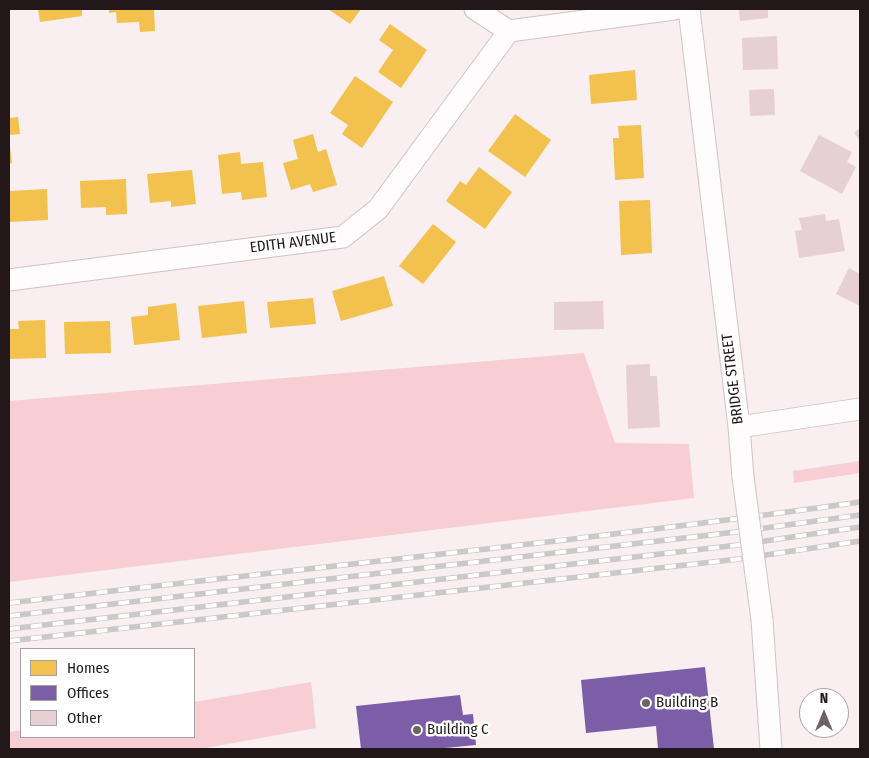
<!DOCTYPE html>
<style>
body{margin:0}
#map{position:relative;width:869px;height:758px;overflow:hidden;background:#f9eef0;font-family:"Fira Sans Condensed",sans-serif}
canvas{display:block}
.frame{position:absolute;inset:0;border:10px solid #221719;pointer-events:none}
.legend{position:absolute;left:20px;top:648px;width:175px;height:90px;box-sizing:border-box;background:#fff;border:1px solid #a7a2a3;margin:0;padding:6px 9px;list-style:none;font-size:15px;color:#221719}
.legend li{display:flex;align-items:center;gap:10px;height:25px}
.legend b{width:25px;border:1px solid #a7a2a3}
.north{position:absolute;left:799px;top:688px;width:50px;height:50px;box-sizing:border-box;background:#fff;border:1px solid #a7a2a3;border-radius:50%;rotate:0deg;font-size:14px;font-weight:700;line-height:20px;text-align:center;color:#221719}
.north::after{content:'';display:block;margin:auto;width:18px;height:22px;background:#6d6264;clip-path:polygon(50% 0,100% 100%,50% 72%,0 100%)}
</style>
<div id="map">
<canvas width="869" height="758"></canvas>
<div class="frame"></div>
<ul class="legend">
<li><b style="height:14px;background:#f2c14e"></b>Homes</li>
<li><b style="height:14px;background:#7b5ea7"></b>Offices</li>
<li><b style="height:14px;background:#e6d0d4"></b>Other</li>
</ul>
<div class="north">N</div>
</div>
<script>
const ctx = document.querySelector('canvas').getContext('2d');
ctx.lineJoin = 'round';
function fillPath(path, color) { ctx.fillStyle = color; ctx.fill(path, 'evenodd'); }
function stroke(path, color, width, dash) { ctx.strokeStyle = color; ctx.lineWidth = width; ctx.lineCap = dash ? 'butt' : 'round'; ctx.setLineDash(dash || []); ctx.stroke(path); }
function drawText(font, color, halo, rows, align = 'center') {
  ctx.font = font + ' "Fira Sans Condensed",sans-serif'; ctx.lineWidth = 5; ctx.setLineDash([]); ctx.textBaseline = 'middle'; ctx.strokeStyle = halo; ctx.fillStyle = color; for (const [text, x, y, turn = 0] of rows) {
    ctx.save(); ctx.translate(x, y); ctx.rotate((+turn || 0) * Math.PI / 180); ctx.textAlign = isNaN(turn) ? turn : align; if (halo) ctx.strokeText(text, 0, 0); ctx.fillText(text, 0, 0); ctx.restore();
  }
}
const green = new Path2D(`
 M584,353L615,443L689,444L694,498L9,582V401Z
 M860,461V473L794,483L793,471Z
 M311,682L316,728L200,749H9V732L21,730V737H194V702Z`);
const homes = new Path2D(`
 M38,9H82V16L40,22Z
 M109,9H154L155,31L140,32L139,22L117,23L116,12L109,13Z
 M328,9H361L350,24Z
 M390,24L427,50L401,88L378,72L393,50L379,40Z
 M635,70L637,100L591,104L589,75Z
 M355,76L393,102L362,148L342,134L348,125L330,113Z
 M515,114L551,140L525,177L488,151Z
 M18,117L20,134L9,135V118Z
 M641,125L644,178L615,180L613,138H619L618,126Z
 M313,134L318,152L326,149L337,185L313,192L310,184L291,190L283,163L298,159L293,140Z
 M10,147L12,163L9,164V148Z
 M240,152L241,164L263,162L267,197L242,200L241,192L222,194L218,155Z
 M479,167L512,192L485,229L446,201L460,181L466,185Z
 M192,170L196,204L171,207V201L150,203L147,174Z
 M126,179L127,214L106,215V207L81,208L80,181Z
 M47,189L48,220L9,222V191Z
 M650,200L652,253L621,255L619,201Z
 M433,224L456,242L423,284L399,266Z
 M384,276L393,306L341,321L332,291Z
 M313,298L316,324L270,328L267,302Z
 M244,301L247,333L202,338L198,306Z
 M176,303L180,340L134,345L131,317L148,315V307Z
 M45,320L46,358L9,359V329H19L18,321Z
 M110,321L111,353L65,354L64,322Z`);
const offices = new Path2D(`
 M705,667L714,749H658L656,726L586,733L581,680Z
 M460,695L463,715L473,714L476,745L435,749H361L356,706Z`);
const building = new Path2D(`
 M739,9H768V18L740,21Z
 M777,36L778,69L743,70L742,38Z
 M774,89L775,115L750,116L749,90Z
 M860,128V141L854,133Z
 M819,135L852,152L847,162L856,167L842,194L800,171Z
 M825,214L826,221L839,219L845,251L799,258L795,231L802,230L799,218Z
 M849,268L860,274V306L836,294Z
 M603,301L604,329L554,330V302Z
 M650,364V376H657L660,427L628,429L626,365Z`);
const minor = new Path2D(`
 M475,9L509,31L674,9
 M689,9L739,427L743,477
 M9,280L343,237L378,209L509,31
 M739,427L860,409
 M762,620L771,749`);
const rail = new Path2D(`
 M9,603C293,569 577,542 860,502
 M9,616L736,532L860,515
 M9,629L738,545L860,527
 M9,641L739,559L860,541`);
const minorBridge = new Path2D(`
 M743,477L762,620`);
const markers = [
 [646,703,5,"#6d6264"],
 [417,730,5,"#6d6264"]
];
const streetNames = [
 ["EDITH AVENUE",293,243,-7],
 ["BRIDGE STREET",733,379,-97]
];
const poiNames = [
 ["Building B",656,703],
 ["Building C",427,730]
];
fillPath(green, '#f8ced4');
fillPath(homes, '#f2c14e');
fillPath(offices, '#7b5ea7');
fillPath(building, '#e6d0d4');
stroke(minor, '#cec3c5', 23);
stroke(minor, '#fefcfd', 21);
stroke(rail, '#cac8c8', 5.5);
stroke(rail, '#fff', 4, [11]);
stroke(minorBridge, '#cec3c5', 23, []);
stroke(minorBridge, '#fefcfd', 21);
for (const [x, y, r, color] of markers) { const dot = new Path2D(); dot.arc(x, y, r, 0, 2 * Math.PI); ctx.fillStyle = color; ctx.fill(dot); stroke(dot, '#fff', 2); }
drawText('15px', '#221719', '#fff', streetNames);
drawText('15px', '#221719', '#fff', poiNames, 'left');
</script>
